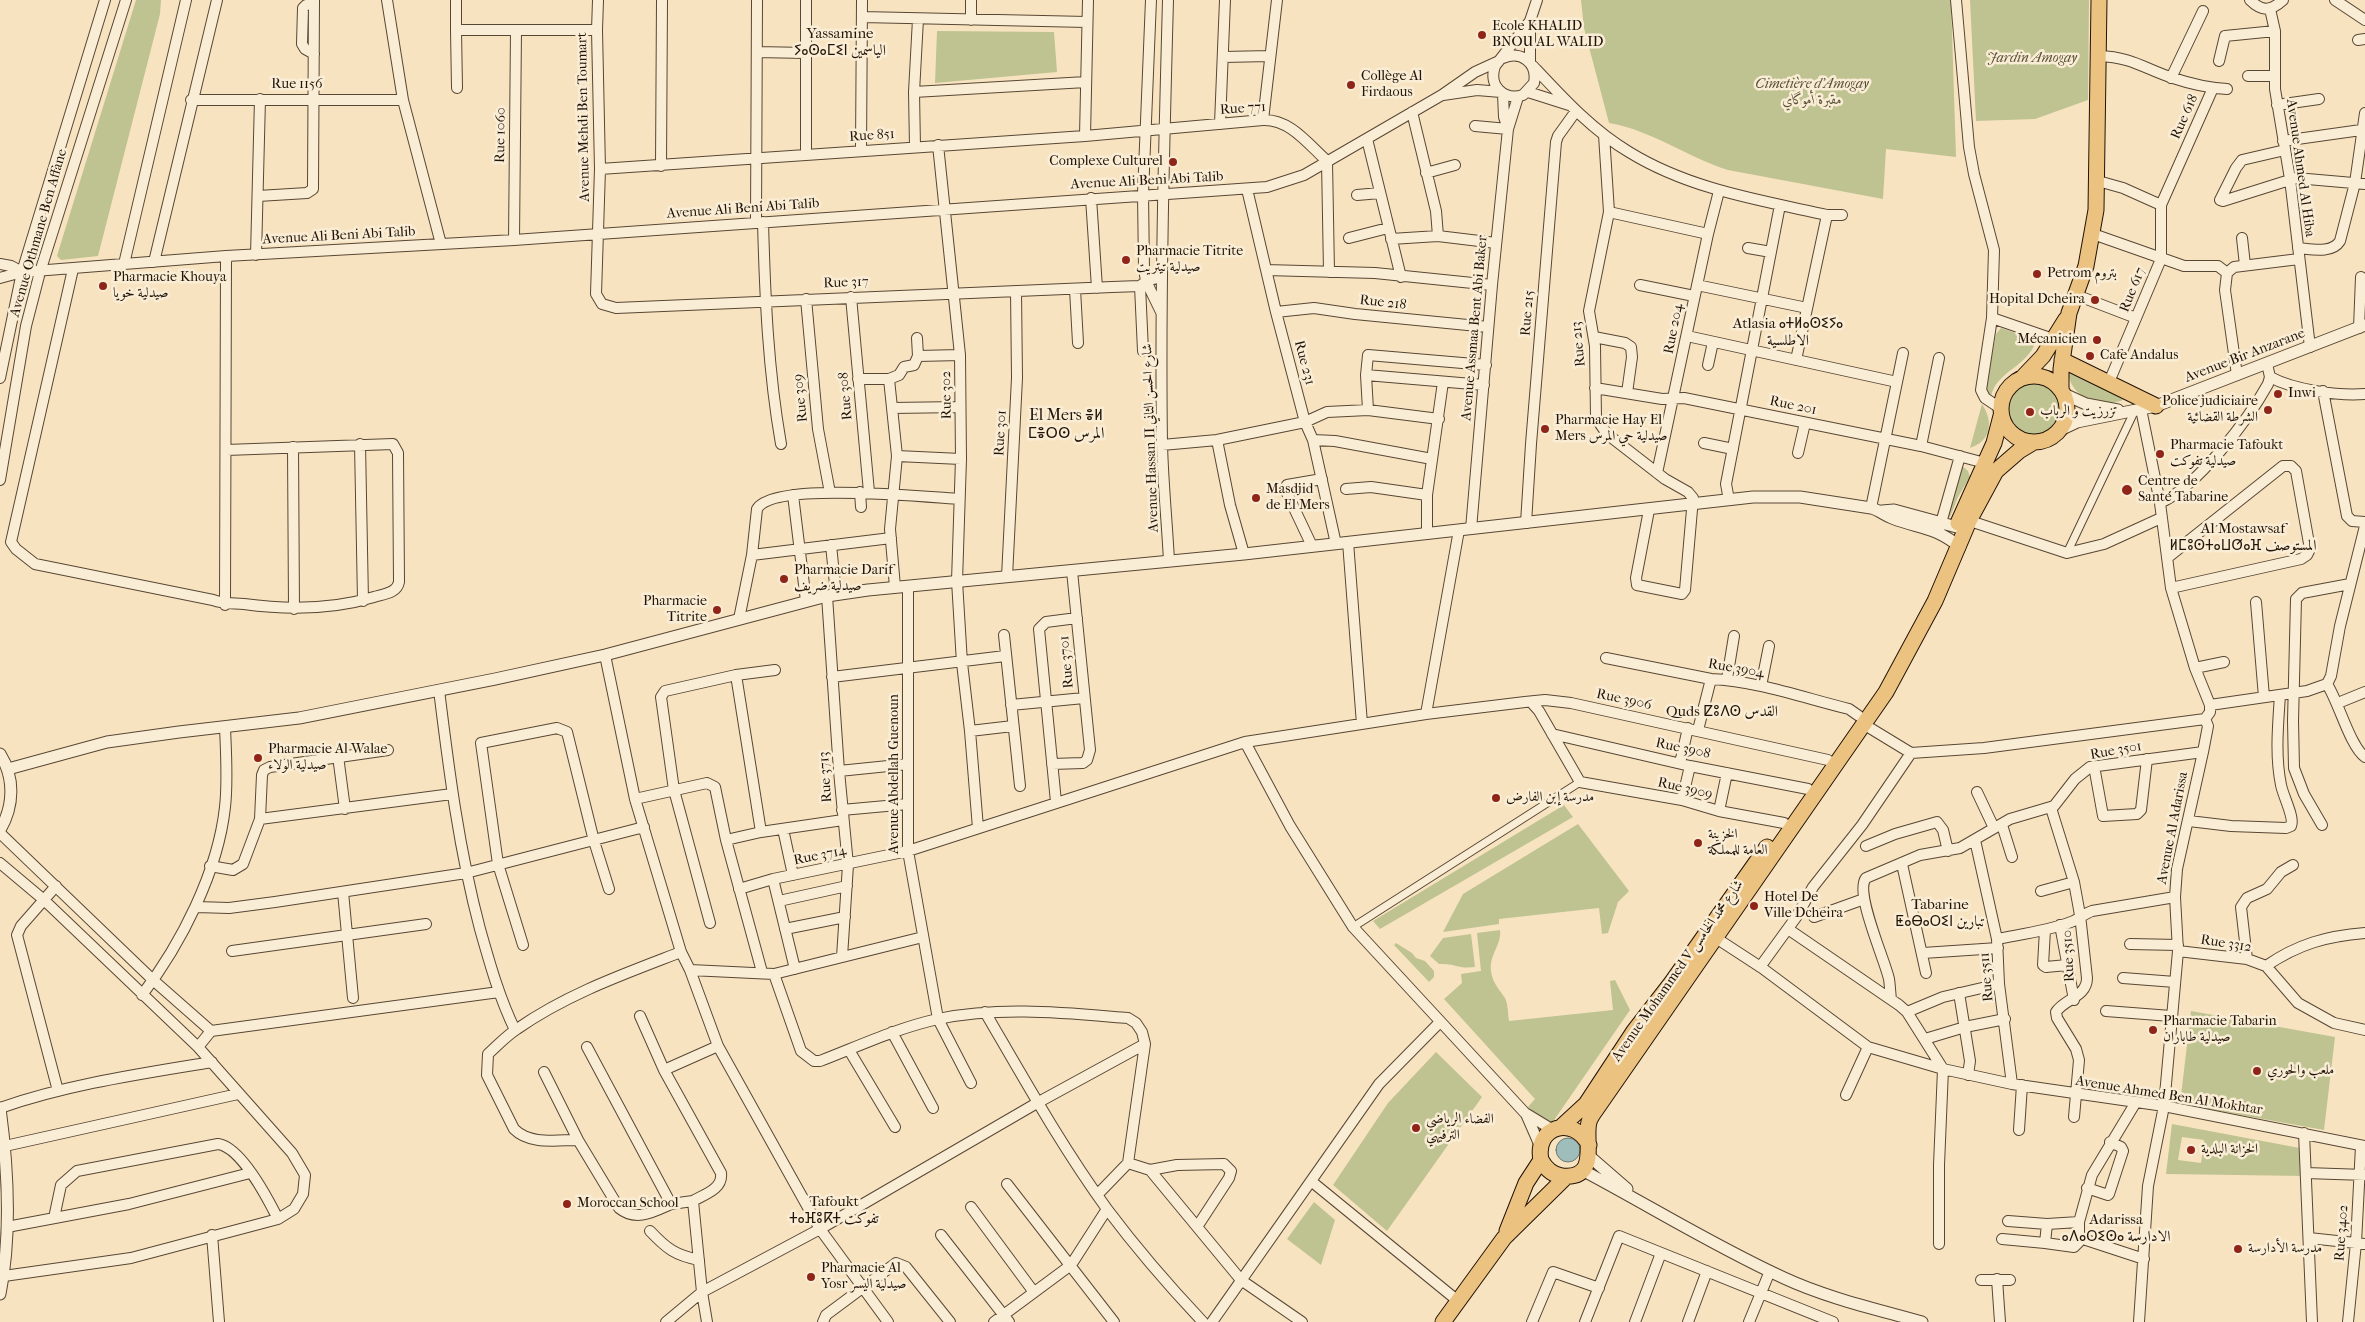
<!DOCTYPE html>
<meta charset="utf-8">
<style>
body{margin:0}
canvas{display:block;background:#f8e3c0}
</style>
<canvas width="2365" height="1322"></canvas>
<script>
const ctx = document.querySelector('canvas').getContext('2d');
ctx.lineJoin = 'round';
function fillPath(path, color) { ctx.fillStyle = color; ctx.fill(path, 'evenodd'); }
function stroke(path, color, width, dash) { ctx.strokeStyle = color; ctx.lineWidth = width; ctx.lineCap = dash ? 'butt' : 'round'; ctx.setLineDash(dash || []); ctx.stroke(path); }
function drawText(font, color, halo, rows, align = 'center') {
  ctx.font = font + ' "IM FELL French Canon",Amiri,"Noto Sans Tifinagh",serif'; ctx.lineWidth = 5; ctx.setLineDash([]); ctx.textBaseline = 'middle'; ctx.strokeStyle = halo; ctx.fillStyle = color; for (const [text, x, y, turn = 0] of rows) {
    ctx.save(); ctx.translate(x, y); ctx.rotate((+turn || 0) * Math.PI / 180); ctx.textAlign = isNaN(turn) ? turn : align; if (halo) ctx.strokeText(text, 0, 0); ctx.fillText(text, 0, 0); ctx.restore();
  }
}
const green = new Path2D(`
 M136,0H161L160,14L98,256L61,260L57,256L60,246Z
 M1581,0H1951L1956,157L1886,149L1883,199L1728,170C1687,157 1651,130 1609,123L1584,28Z
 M1970,0H2089L2088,100L2035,119L1976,121Z
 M937,31L1054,32L1057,72L935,83Z
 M2001,328L2030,338L2034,346C2023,368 1997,372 1991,396L1986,391V385L1996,334Z
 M2068,369L2125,399C2101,411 2068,397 2068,369Z
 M2009 408a26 26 0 1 1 52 0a26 26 0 1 1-52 0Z
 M1982,404C1994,422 1991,441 1970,448Z
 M1961,465L1968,471L1970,477L1958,497L1950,517L1946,516Z
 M1564,805L1573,817L1380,929L1373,921Z
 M1578,824L1629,891L1618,902L1608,933L1602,934L1599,908L1499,919V924L1443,932L1463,894Z
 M1500,930C1502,944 1489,955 1491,971C1492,982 1499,989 1505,998C1508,1004 1508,1014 1509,1021L1613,1010L1610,981L1615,980L1630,1010L1550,1126L1528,1107L1535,1099L1444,999L1462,983L1461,974L1481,971L1477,933Z
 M1471,934L1475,967C1457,969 1455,963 1439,964L1430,956L1443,938Z
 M1396,943L1412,953L1416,958L1425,961L1434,971V977L1429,982L1394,945Z
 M2191,1011L2335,1037L2324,1130L2180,1104Z
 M1436,1052L1482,1097L1387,1231L1333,1185L1388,1103Z
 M2172,1124L2305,1149V1176L2166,1174ZM2182,1137L2204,1140L2201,1163L2178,1160Z
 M1314,1202L1335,1220L1321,1265L1287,1239Z`);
const water = new Path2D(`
 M1556 1150a12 12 0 1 1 24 0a12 12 0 1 1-24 0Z`);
const pedestrian = new Path2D(`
 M2067,553L2135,410
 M1353,927L1580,782`);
const minor = new Path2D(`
 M387,0L403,100L441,244
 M456,0V30H597
 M598,0L597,30L600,169L596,294L602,304L616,308L1112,287L1140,286L1146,281L1161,277
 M806,0V155
 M1151,0L1143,194L1144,269L1146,281L1161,312
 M1168,0C1164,148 1160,296 1162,444C1163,483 1167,522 1169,561
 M1956,0L1969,147L1974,174L1994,250L1992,318L2053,339
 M2250,0C2262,12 2271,11 2283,0
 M2335,0L2365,20
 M314,3L306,5L303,8L302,44L305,49L314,54
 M2270,9L2275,31V89L2290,179L2310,347
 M862,17L1087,22
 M971,20V0
 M456,30L457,88
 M2358,40L2365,39
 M757,52L806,53
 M2099,56C2132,57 2145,69 2173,78C2191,84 2209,88 2227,89
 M1223,57L1270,56
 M1503,58C1521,50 1538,63 1534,83L1523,95C1504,101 1488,86 1495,66L1530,21
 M2219,61L2225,36L2275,31
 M1530,62V21L1537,0
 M1533,66C1562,97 1592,130 1629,152C1689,189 1759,200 1827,215H1842
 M2248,76H2275
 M2171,78L2203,11
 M914,92L1086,82
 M1528,92L1569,105
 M1503,94L1504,117L1508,129
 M1443,95L1477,90L1501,92
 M191,100H403
 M2277,105L2319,99
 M1412,112L1436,211L1438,236
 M1263,120L1277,0
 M1220,124L1225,0
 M1475,126L1508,129
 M1604,135L1609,212L1589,311L1595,346L1596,418L1607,434L1665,479L1688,492L1693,498L1685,590L1682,594L1637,585L1636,578L1649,510
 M1085,136L1088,0
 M1367,139L1401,277
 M2283,141L2361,130
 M938,145L960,355L961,459L957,581L962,663L970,731L978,828
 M915,147L914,92L918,19
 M861,150L862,0
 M2285,150L2242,160L2236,168L2220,200L2223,201L2296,178L2365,184
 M661,166L662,0
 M600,169L1085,136L1263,120C1290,119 1308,144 1327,161L1329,272
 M1426,173L1455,165
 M2098,181L2123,188L2161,205
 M1247,189L1276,312L1305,422L1313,440L1336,544
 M1357,195L1380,193
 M258,196L307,193L313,189L314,0
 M1091,198L1097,288
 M2161,205L2213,88
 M1609,212L1708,234
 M756,222L757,0
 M763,222C765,297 768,370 781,444
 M2093,234L2184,266H2218L2227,273
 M1349,238L1388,228
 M2242,238L2245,265
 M1391,239L1438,236L1496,243
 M514,240L516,30
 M1748,248L1771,252
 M2298,248C2311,249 2332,254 2340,241L2355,183L2365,113
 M256,255L260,99
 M154,262L217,0
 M0,264L11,266L22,272
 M124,264L186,0
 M73,269L11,542L16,549L35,564L213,600C224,604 232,603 244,604C288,610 331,610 374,597C384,594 397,593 399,582L398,453L393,444L226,450
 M1266,270L1375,273L1492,285
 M0,278L22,272L226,256L514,240L1267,187L1304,175L1442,95L1475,72L1499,61
 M1640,285L1694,296
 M1697,285L1807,308
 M1140,286L1143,351
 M1075,289L1078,343
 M2076,295L2136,318
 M851,297L869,492
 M806,299L818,429L830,493
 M1276,312L1314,308L1355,314L1488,327
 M1992,318L1981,390L1985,398L2000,408
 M2359,328L2361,277
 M1687,336L1897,382
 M1594,337L1625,343L1631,347L1632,357L1627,393
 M917,338L918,356
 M1796,360L1827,215
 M1708,365L1713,342
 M1366,375L1484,385
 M2237,375L2225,290L2227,273L2234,267L2299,259
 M2270,377C2294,390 2338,396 2365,394
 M0,378L22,272L105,0
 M858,379H889
 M2109,382L2161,259V205
 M1595,388L1662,399L1684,398L1921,446L1985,463
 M2323,391L2347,516L2352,521L2365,522
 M892,408L960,407
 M1368,410L1366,375L1368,355L1486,365
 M1217,440L1230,505L1244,554
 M1313,440L1335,441L1432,459
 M1704,443L1733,449
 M360,444L363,601
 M1162,445L1217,440L1305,422L1327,412L1368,410L1439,419
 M1921,446L1939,358
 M293,447L294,609
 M1798,453L1805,423
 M897,456L961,459
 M1657,473L1708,234L1719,191
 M0,480L26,326L40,272L126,0
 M1346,489L1371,487L1427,495
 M860,492L861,507
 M793,495L806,601
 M1729,500L1726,484L1780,205
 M2160,503C2198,486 2248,420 2268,384L2270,377L2267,364
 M1871,508L1903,353
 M1964,519L2067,553L2104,544L2161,518
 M1526,523L1531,444L1556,142L1558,136L1576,111
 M1471,529L1492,285L1508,129L1518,97
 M1939,530L1960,456
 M1427,534V495L1443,382
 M1348,542L1362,724
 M831,545L836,594
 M1312,546L1285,489L1287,485L1322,479
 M752,555L891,538
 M2167,558L2283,466H2291L2296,471L2310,549L2307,555L2301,559L2171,588
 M1007,577L1017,378L1016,291
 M908,586V851L938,1019L971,1083
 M895,587L890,529L897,456L889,379L899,375L904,367L914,365L918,356L960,355
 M827,596L839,771L848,865L842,957
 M2256,602L2264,697
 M225,605L226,256
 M739,619L752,555L757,509C772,481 927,497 959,499
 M1004,635L1020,786
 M605,655L635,799L681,952
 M1606,658L1711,679C1757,681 1804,698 1849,709L1859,716
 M2195,668L2224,662
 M736,675L761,832
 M832,677L1005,656
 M1727,679L1734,636
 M2327,684C2339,703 2350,746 2365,757
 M1761,686L1769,646
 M439,690C449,771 459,850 480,929C490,964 499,997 515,1030
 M1531,702L1539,711L1580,782L1682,800L1719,811L1784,823
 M2338,703L2365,692
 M1011,705L1084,698
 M2210,705L2307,691L2327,684L2331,676L2340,626L2365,526
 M1426,714L1459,530
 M1698,730L1711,679
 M970,731L1013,726
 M1552,734L1690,766L1808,789
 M1245,742L1426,714L1525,702L1545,700L1571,703L1828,760
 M1911,753L1984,748L2205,719
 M338,756L345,809
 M1680,763L1688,728
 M1052,764L1083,763L1087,760L1090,750L1072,571
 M2094,766L2103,816L2137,814L2141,810L2147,759
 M839,771L908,764
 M1977,792L1994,828
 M635,799L707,783L715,787L726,840L762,972
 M1682,800L1690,766
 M1056,802L1039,629L1046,622L1077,618
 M2051,808L2074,882L2080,915L2087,978C2087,997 2064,999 2056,1012L2057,1018L2076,1049L2079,1060L2074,1117
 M842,810L908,804
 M1719,811L1727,773
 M260,819L452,794
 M2189,821L2231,826L2286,828L2291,826C2295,818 2283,796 2281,785C2275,756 2278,725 2280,695
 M2002,825L2012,857
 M2322,825L2304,794L2294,768L2293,721L2296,599L2302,593L2350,584
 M783,829L793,875
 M0,833L153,980L211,1031L499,992
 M726,840L761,832L843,820
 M1975,840L1997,939L1999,984L2012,1084
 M1866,846L1895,834L1937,822L1943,830L1948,851
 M0,863L44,900L198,1047
 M1902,864L1926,973
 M210,866L233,870L243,864L260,819L262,775L264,770L270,767L388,750
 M773,879L795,969
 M56,886L21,926L17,935L58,1091
 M739,889L773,879L908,851L1245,742L1290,826L1353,927L1525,1113L1553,1130
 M2041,891L2074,882
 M343,892L353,998
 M779,901L847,886
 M196,907L229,908L275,902L466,873L644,827
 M1814,917L1864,899
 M710,923L674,790L661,697L665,691L736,675L775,670
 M2060,925L2074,1000
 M785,929L845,917
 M1788,929L1899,1005L1907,1012L1943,1069L1939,1165V1244
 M2045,930L2043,965L2046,967L2067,965
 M1716,938L1762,968L1868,1047L1943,1069L2012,1084L2164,1106L2365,1146
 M1997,939C2022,934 2047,931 2071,922C2079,919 2084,914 2092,911L2175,897
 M2130,944L2178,945
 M523,945L498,864L481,743L557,728L567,732L594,841L609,889
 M232,951L426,924
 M2178,951L2247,959L2266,966L2298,1003L2334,1023L2365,1030
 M1923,953L1998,948
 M2247,959L2241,907L2247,898L2267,889L2281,872L2293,865
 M2266,966C2298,944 2327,936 2365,933
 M1760,967L1797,916L1813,887L1862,825L1911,753L1865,725
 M690,970L774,974L923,937
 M774,974L801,1051L814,1061H820C859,1046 897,1028 938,1019C1001,1006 1065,1013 1128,1018L1136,1023L1142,1032L1145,1044L1128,1163L1098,1194
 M2123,978L2175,982
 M1959,993L1970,1061L1968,1075
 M142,995C181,944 218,872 225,807C228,781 226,754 225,727
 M1891,999C1890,992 1890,985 1889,979C1885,960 1854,892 1866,878L1920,855L1960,848L2010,819L2054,806L2075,779L2090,767L2203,752
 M2106,1011L2171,1016
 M985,1012C1024,1079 1062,1147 1107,1209C1137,1249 1169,1286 1203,1322
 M1907,1012L1943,997L1999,984
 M640,1016L664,1070L721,1173C723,1189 705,1194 693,1201L702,1292L666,1322
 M211,1031L198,1047L292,1153L305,1175L303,1194L294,1209L278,1219
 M892,1032L933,1108
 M1925,1039L1965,1027L2005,1019
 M587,1047L671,1204L693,1201
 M849,1050L895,1127
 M664,1070L718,1046
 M544,1072L578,1140L619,1208C636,1222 653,1212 671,1204
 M1846,1095L1868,1047
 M0,1108C69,1084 140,1074 212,1062
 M1526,1114L1540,1146
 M2019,1130L2022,1085
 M2304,1133L2312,1322
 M578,1140C556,1140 530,1145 514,1129L487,1075L488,1054C497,1046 506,1036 517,1029C567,994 624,974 681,952L690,970L718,1046L820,1229L1037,1103L1145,1044
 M5,1146L238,1094
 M1128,1163L1150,1170L1241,1280L1302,1322
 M1150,1170L1177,1165L1224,1164L1231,1171L1229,1178L1197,1227
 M2306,1173L2365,1175
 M1311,1181L1458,1301
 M1007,1184L1114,1322
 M2087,1188L2108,1195L2109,1194L2123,1151L2121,1147L2110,1142
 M971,1207L1033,1291
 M2008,1221L2047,1224L2079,1222
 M7,1227L129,1204L250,1173
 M650,1231C667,1249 675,1255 699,1260
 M212,1235L219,1322
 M941,1235L1009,1322
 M2080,1238L2144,1259
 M2309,1238L2365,1244
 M2002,1239L2045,1243L2047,1224
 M2045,1243L2074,1247L2079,1242V1222L2092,1175L2136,1102
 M4,1276L131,1258L278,1219C268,1199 241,1147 218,1144L77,1171L61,1185L54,1218
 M1997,1279L2000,1322
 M1981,1280H2010
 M707,1322L702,1292L820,1229L888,1322
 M823,1322L826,1315L896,1263L906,1267L950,1322
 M994,1322L1071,1265L1107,1209
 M1212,1322L1379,1084L1440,1022
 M1532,1322L1553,1272L1599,1288
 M1585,1322L1619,1236L1833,1322
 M1635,1322L1661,1253
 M1688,1322L1707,1271
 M1749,1322L1770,1271
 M2139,1322L2148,1186L2164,1106L2178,951L2175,897L2177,869L2203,752L2208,726L2205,719L2210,712V705L2195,668L2171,588L2160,503L2141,409
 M2348,1322L2356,1243L2361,1146`);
const tertiary = new Path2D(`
 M2064,394L2086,404L2118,410
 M2060,430L2077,422L2156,406L2365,325
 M1882,511L1894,510L1964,529
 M0,754C15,778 14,806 0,830
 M8,769L107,742L179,732L299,718L495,679L605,655L827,596L868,590L1244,554L1753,497H1800L1871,508C1879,510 1884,515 1892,518C1920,529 1934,526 1960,547
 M0,1108C8,1168 12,1234 0,1294
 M1589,1156L1627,1189
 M1580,1172L1582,1170C1650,1206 1714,1246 1784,1278C1827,1298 1876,1309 1922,1322`);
const primary = new Path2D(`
 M2062,360L2156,406
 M2001 409a33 33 0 1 1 66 0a33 33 0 1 1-66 0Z
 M2023,377L2043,356L2066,319
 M2061,389V369L2069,313L2086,266L2096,210L2099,0
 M1958,523L1994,443L2001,416
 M1561,1127L1586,1104L1634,1031L1672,982L1767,847
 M1589,1145C1574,1115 1534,1126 1541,1160C1546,1169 1552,1175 1562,1176C1600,1180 1584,1140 1589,1122C1590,1118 1593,1114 1595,1111L1886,692L1935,601L1969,521L1996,471L2019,451L2034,442
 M1507,1231L1526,1183L1541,1160
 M1443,1322L1504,1238L1566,1177`);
const markers = [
 [1482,35,5,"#8f2418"],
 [1351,85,5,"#8f2418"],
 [1173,162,5,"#8f2418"],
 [1126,260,5,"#8f2418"],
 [2037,274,5,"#8f2418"],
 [103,286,5,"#8f2418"],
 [2095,300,5,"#8f2418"],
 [2097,340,5,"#8f2418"],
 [2090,356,5,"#8f2418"],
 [2278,394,5,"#8f2418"],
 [2268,410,5,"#8f2418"],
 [2030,412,5,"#8f2418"],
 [1545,429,5,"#8f2418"],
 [2160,454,5,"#8f2418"],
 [2127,490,6,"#8f2418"],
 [1256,498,5,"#8f2418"],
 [784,579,5,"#8f2418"],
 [717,610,5,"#8f2418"],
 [258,758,5,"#8f2418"],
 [1496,798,5,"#8f2418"],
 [1698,843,5,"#8f2418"],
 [1754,906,5,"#8f2418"],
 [2153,1030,5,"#8f2418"],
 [2257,1071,5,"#8f2418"],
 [1416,1128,5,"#8f2418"],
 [2191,1150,5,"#8f2418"],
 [567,1204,5,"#8f2418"],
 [2238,1249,5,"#8f2418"],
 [811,1277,5,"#8f2418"]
];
const poiNames = [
 ["Ecole KHALID",1492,27],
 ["BNOU AL WALID",1492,43],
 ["Collège Al",1361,77],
 ["Firdaous",1361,93],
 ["Complexe Culturel",1163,162,"right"],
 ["Pharmacie Titrite",1136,252],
 ["صيدلية تيتريت",1136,268],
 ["Petrom بتروم",2047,274],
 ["Pharmacie Khouya",113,278],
 ["صيدلية خويا",113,294],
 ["Hopital Dcheira",2085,300,"right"],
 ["Mécanicien",2087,340,"right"],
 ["Cafe Andalus",2100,356],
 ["Inwi",2288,394],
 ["Police judiciaire",2258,402,"right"],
 ["الشرطة القضائية",2258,418,"right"],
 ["تزرزيت و الرباب",2040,412],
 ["Pharmacie Hay El",1555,421],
 ["Mers صيدلية حي المرس",1555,437],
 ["Pharmacie Tafoukt",2170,446],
 ["صيدلية تفوكت",2170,462],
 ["Centre de",2138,482],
 ["Santé Tabarine",2138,498],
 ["Masdjid",1266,490],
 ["de El Mers",1266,506],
 ["Pharmacie Darif",794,571],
 ["صيدلية ضريف",794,587],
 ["Pharmacie",707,602,"right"],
 ["Titrite",707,618,"right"],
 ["Pharmacie Al Walae",268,750],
 ["صيدلية الولاء",268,766],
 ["مدرسة إبن الفارض",1506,798],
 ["الخزينة",1708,835],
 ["العامة للمملكة",1708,851],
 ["Hotel De",1764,898],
 ["Ville Dcheira",1764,914],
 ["Pharmacie Tabarin",2163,1022],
 ["صيدلية طاباران",2163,1038],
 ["ملعب والحوري",2267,1071],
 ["الفضاء الرياضي",1426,1120],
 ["الترفيهي",1426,1136],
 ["الخزانة البلدية",2201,1150],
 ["Moroccan School",577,1204],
 ["مدرسة الأدارسة",2248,1249],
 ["Pharmacie Al",821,1269],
 ["Yosr صيدلية اليسر",821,1285]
];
const parkNames = [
 ["Jardin Amogay",2032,59],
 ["Cimetière d'Amogay",1812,85],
 ["مقبرة أموگاي",1812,101]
];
const streetNames = [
 ["Rue 1156",297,85],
 ["Rue 771",1243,109,-4],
 ["Avenue Mehdi Ben Toumart",584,117,-91],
 ["Rue 618",2185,117,-66],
 ["Rue 1060",501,135,-89],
 ["Rue 851",872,136,-4],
 ["Avenue Ahmed Al Hiba",2300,168,82],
 ["Avenue Ali Beni Abi Talib",1147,181,-3],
 ["Avenue Ali Beni Abi Talib",743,209,-4],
 ["Avenue Othmane Ben Affane",39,233,-74],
 ["Avenue Ali Beni Abi Talib",339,236,-3],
 ["Rue 317",846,283,-2],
 ["Rue 617",2133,290,-68],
 ["Rue 218",1383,303,6],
 ["Rue 215",1528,313,-85],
 ["Avenue Assmaa Bent Abi Baker",1475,328,-85],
 ["Rue 204",1674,329,-79],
 ["Rue 213",1579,344,-96],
 ["Avenue Bir Anzarane",2245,356,-21],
 ["Rue 231",1304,363,75],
 ["Rue 302",947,395,-91],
 ["Rue 308",846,396,-95],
 ["Rue 309",801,398,-96],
 ["Rue 201",1793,406,12],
 ["Rue 301",1001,433,-87],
 ["Avenue Hassan II شارع الحسن الثاني",1151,438,-92],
 ["Rue 3701",1067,662,-95],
 ["Rue 3904",1736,669,10],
 ["Rue 3906",1624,700,12],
 ["Rue 3908",1683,749,12],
 ["Rue 3501",2116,751,-10],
 ["Avenue Abdellah Guenoun",895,774,-90],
 ["Rue 3713",826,777,-94],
 ["Rue 3909",1685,789,13],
 ["Avenue Al Adarissa",2173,828,-79],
 ["Rue 3714",820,856,-11],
 ["Rue 3312",2226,944,9],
 ["Rue 3510",2069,956,-93],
 ["Avenue Mohammed V شارع محمد الخامس",1678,971,-55],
 ["Rue 3511",1987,977,-95],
 ["Avenue Ahmed Ben Al Mokhtar",2169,1096,9],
 ["Rue 3402",2342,1233,-86]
];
const neighbourhoodNames = [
 ["Yassamine",840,34],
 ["ⵢⴰⵙⴰⵎⵉⵏ الياسمين",840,51],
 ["Atlasia ⴰⵜⵍⴰⵙⵉⵢⴰ",1788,324],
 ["الاطلسية",1788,341],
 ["Al Mostawsaf",2243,529],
 ["ⵍⵎⵓⵙⵜⴰⵡⵚⴰⴼ المستوصف",2243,546],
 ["Quds ⵇⵓⴷⵙ القدس",1722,712],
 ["Tabarine",1940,905],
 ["ⵟⴰⴱⴰⵔⵉⵏ تبارين",1940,922],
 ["Tafoukt",834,1202],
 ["ⵜⴰⴼⵓⴽⵜ تفوكت",834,1219],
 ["Adarissa",2116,1220],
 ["ⴰⴷⴰⵔⵉⵙⴰ الادارسة",2116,1237]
];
const quarterNames = [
 ["El Mers ⴻⵍ",1066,416],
 ["ⵎⴻⵔⵙ المرس",1066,434]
];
fillPath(green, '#bfc391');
fillPath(water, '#9fbdba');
stroke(water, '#6d7972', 1);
stroke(pedestrian, '#584734', 9);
stroke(minor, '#584734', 12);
stroke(tertiary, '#584734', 13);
stroke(primary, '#221306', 17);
stroke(pedestrian, '#faedd6', 7);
stroke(minor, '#faedd6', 10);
stroke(tertiary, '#faedd6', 11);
stroke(primary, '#ecc280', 15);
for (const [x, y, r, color] of markers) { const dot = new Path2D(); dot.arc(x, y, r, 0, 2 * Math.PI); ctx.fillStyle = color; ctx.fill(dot); stroke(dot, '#faedd6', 2); }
drawText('14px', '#221306', '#faedd6', poiNames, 'left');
drawText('italic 14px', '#595137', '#faedd6', parkNames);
drawText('14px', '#221306', '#faedd6', streetNames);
drawText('15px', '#221306', '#faedd6', neighbourhoodNames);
drawText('16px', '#221306', '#faedd6', quarterNames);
</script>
